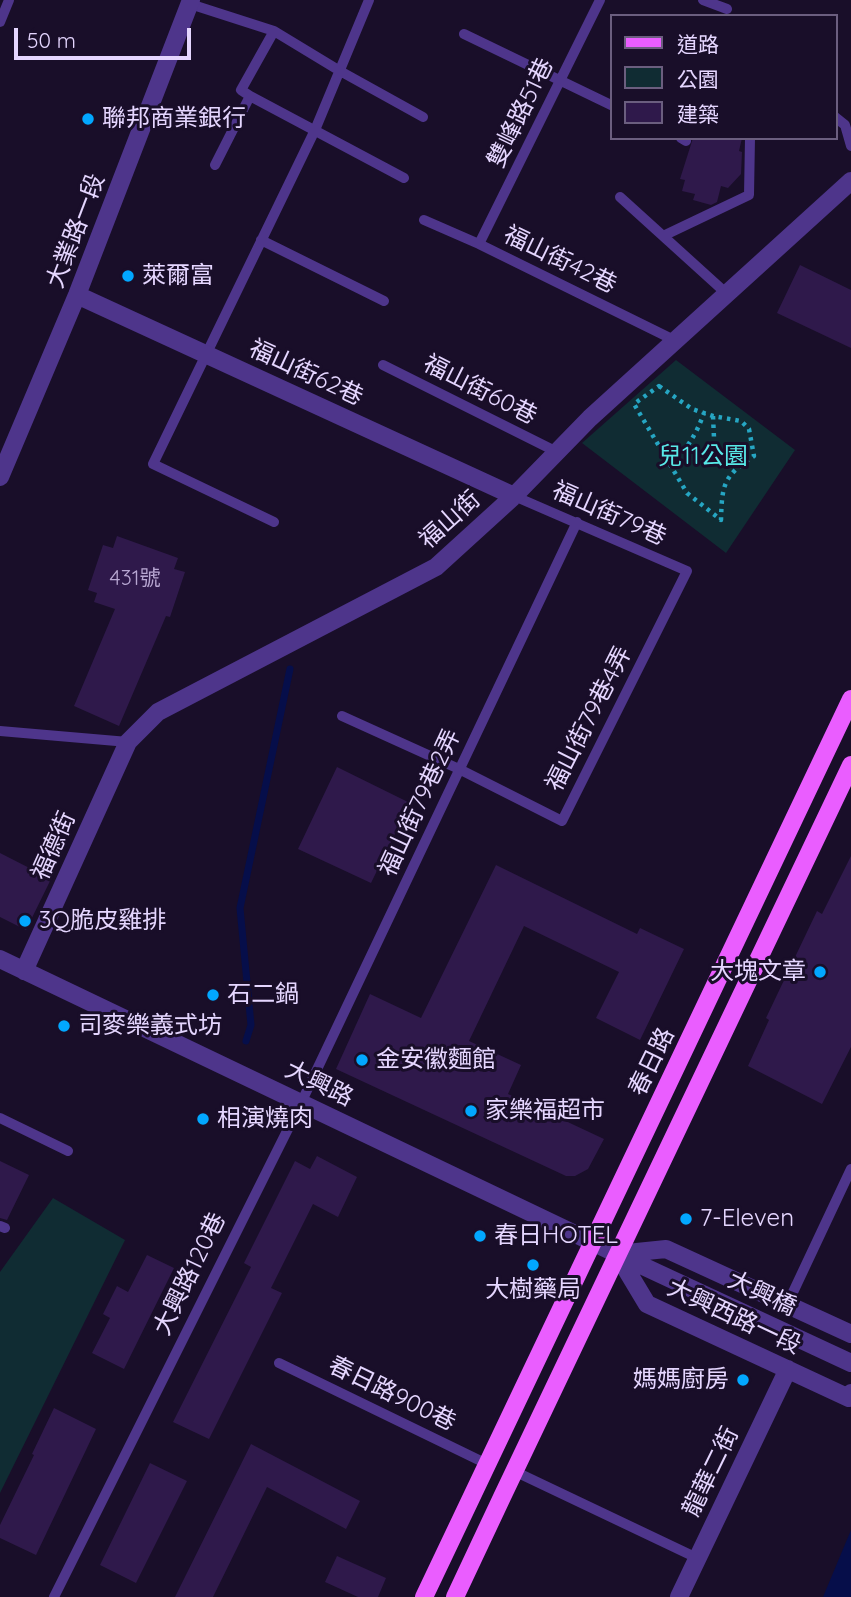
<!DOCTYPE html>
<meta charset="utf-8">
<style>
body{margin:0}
#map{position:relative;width:851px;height:1597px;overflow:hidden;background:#190e29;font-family:Quicksand,"Noto Sans TC",sans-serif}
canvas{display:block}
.legend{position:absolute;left:610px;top:14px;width:228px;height:126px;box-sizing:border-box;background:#190e29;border:2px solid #6b5e7f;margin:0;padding:9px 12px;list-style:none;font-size:21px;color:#e5d6ff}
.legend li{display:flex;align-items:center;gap:14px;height:35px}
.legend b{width:35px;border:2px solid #6b5e7f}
.scale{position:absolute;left:14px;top:28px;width:177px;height:32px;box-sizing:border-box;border:4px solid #e5d6ff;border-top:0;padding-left:9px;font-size:21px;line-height:24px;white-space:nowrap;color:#e5d6ff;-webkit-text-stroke:5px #190e29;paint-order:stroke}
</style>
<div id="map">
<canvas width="851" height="1597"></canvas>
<ul class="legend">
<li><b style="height:9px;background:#ea5dff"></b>道路</li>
<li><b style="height:19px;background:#102c33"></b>公園</li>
<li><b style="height:19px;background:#2f194b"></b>建築</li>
</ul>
<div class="scale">50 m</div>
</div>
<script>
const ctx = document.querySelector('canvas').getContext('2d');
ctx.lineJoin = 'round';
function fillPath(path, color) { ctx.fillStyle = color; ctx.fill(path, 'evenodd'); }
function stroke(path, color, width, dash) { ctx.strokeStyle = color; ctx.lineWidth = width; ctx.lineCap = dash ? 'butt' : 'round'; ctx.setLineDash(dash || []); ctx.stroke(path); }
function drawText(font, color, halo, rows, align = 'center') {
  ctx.font = font + ' Quicksand,"Noto Sans TC",sans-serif'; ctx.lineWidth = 6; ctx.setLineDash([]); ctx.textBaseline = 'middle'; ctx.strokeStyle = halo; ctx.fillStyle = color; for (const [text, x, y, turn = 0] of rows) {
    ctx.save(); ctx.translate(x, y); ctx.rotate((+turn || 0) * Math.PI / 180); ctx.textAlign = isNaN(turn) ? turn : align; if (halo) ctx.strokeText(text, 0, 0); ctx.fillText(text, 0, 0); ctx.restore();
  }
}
const green = new Path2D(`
 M676,360L795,450L726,553L582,443Z
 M53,1198L125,1240L0,1493V1272Z`);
const water = new Path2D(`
 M851,1530V1597H823Z`);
const stream = new Path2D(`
 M246,1041L251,1025L240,908L290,669`);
const building = new Path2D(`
 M693,138H742L739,151L742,152L741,174L728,188L721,186L717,202L711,205L693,200L695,194L682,191L685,180L680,179Z
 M800,265L851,290V348L777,313Z
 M117,536L178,558L174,569L185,572L170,617L166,616L119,726L74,706L115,609L94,602L97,593L88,590L103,545L113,548Z
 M337,767L410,803L371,883L298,849Z
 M0,853L51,879L26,930L0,917Z
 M851,856V1047L822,1104L748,1066L769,1020L766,1018L817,911L822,914Z
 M496,865L637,934L640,928L684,949L640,1040L596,1018L619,972L524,926L469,1041L521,1065L508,1094L604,1139L588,1169L575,1176H566L336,1069L370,994L421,1018Z
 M317,1156L357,1177L338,1217L313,1204L271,1288L282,1293L209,1439L173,1422L251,1267L244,1263L295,1161L310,1169Z
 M0,1161L29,1175L7,1220L0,1218Z
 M147,1255L174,1268L124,1369L92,1353L110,1318L103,1314L117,1286L128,1292Z
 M54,1408L96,1429L36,1555L0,1538V1525L34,1455L32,1454Z
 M251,1444L360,1501L346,1529L267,1487L213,1597H175Z
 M150,1463L187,1481L136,1583L100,1565Z
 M337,1556L386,1578L378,1597H358L325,1582Z`);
const path = new Path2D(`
 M659,386L692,409L713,416L741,421L749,429L754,456C723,476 722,485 721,520L687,493L634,404Z
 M713,416L714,438
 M687,449L697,454
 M671,464C687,449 696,435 704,413`);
const service = new Path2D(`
 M703,0L727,9
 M190,4L274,31L340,71L423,117
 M0,22L9,0
 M464,34L611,105
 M250,96L404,178
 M835,117L845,125L851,146
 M681,138L686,141
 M215,165L250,96L241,90L274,31
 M620,197L727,294
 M424,220L479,244L676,341
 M663,236L749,195L750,138
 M261,240L384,301
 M479,244L600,0
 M383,365L557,452
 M274,522L153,464L315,130L369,0
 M342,716L459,769L562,821L687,571L514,496
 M0,731L128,742
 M0,1118L68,1151
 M0,1226L5,1228
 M787,1305L851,1169
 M279,1363L487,1464
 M514,1471L697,1558
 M54,1597L301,1103L577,522`);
const minor = new Path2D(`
 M77,295L514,496
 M0,477L77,295L191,0
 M0,959L617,1254L851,1363
 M24,971L128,742L158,712L436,567L514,496L590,418L851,181
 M851,1334L666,1249L617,1254L647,1304L849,1398L851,1393
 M679,1597L788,1369`);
const primary = new Path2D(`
 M424,1597L851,699
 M455,1597C585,1319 721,1044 851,765`);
const markers = [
 [88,119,7,"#02a7ff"],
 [128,276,7,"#02a7ff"],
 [25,921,7,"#02a7ff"],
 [820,972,7,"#02a7ff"],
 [213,995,7,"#02a7ff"],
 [64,1026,7,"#02a7ff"],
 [362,1060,7,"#02a7ff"],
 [471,1111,7,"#02a7ff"],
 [203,1119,7,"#02a7ff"],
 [686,1219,7,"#02a7ff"],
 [480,1236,7,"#02a7ff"],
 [533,1265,7,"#02a7ff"],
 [743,1380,7,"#02a7ff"]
];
const numberNames = [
 ["431號",135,579]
];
const streetNames = [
 ["雙峰路51巷",521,113,-64],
 ["大業路一段",76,231,-69],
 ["福山街42巷",560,260,26],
 ["福山街62巷",306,373,25],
 ["福山街60巷",480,390,27],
 ["福山街79巷",609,514,24],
 ["福山街",450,520,-42],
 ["福山街79巷4弄",589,719,-63],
 ["福山街79巷2弄",420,803,-65],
 ["福德街",54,846,-66],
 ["春日路",652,1062,-64],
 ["大興路",319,1084,26],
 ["大興路120巷",190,1274,-64],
 ["大興橋",762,1294,25],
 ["大興西路一段",734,1317,25],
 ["春日路900巷",392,1394,26],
 ["龍華二街",711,1472,-64]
];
const poiNames = [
 ["聯邦商業銀行",102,119],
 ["萊爾富",142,276],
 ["3Q脆皮雞排",39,921],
 ["大塊文章",806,972,"right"],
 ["石二鍋",227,995],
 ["司麥樂義式坊",78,1026],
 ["金安徽麵館",376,1060],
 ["家樂福超市",485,1111],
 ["相演燒肉",217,1119],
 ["7-Eleven",700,1219],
 ["春日HOTEL",494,1236],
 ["大樹藥局",533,1290,"center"],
 ["媽媽廚房",729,1380,"right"]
];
const parkNames = [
 ["兒11公園",703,457]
];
fillPath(green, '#102c33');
fillPath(water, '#060e4a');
stroke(stream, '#060e4a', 7);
fillPath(building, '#2f194b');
stroke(path, '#26a6c3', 4.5, [3.5, 5]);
stroke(service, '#4e358b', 10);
stroke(minor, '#4e358b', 18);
stroke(primary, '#ea5dff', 18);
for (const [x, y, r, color] of markers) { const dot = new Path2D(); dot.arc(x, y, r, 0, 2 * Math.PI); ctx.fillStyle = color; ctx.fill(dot); stroke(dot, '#190e29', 2.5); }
drawText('21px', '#b8a7d2', null, numberNames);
drawText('24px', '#e5d6ff', '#190e29', streetNames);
drawText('24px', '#e5d6ff', '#190e29', poiNames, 'left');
drawText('24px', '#58e9e8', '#190e29', parkNames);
</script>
